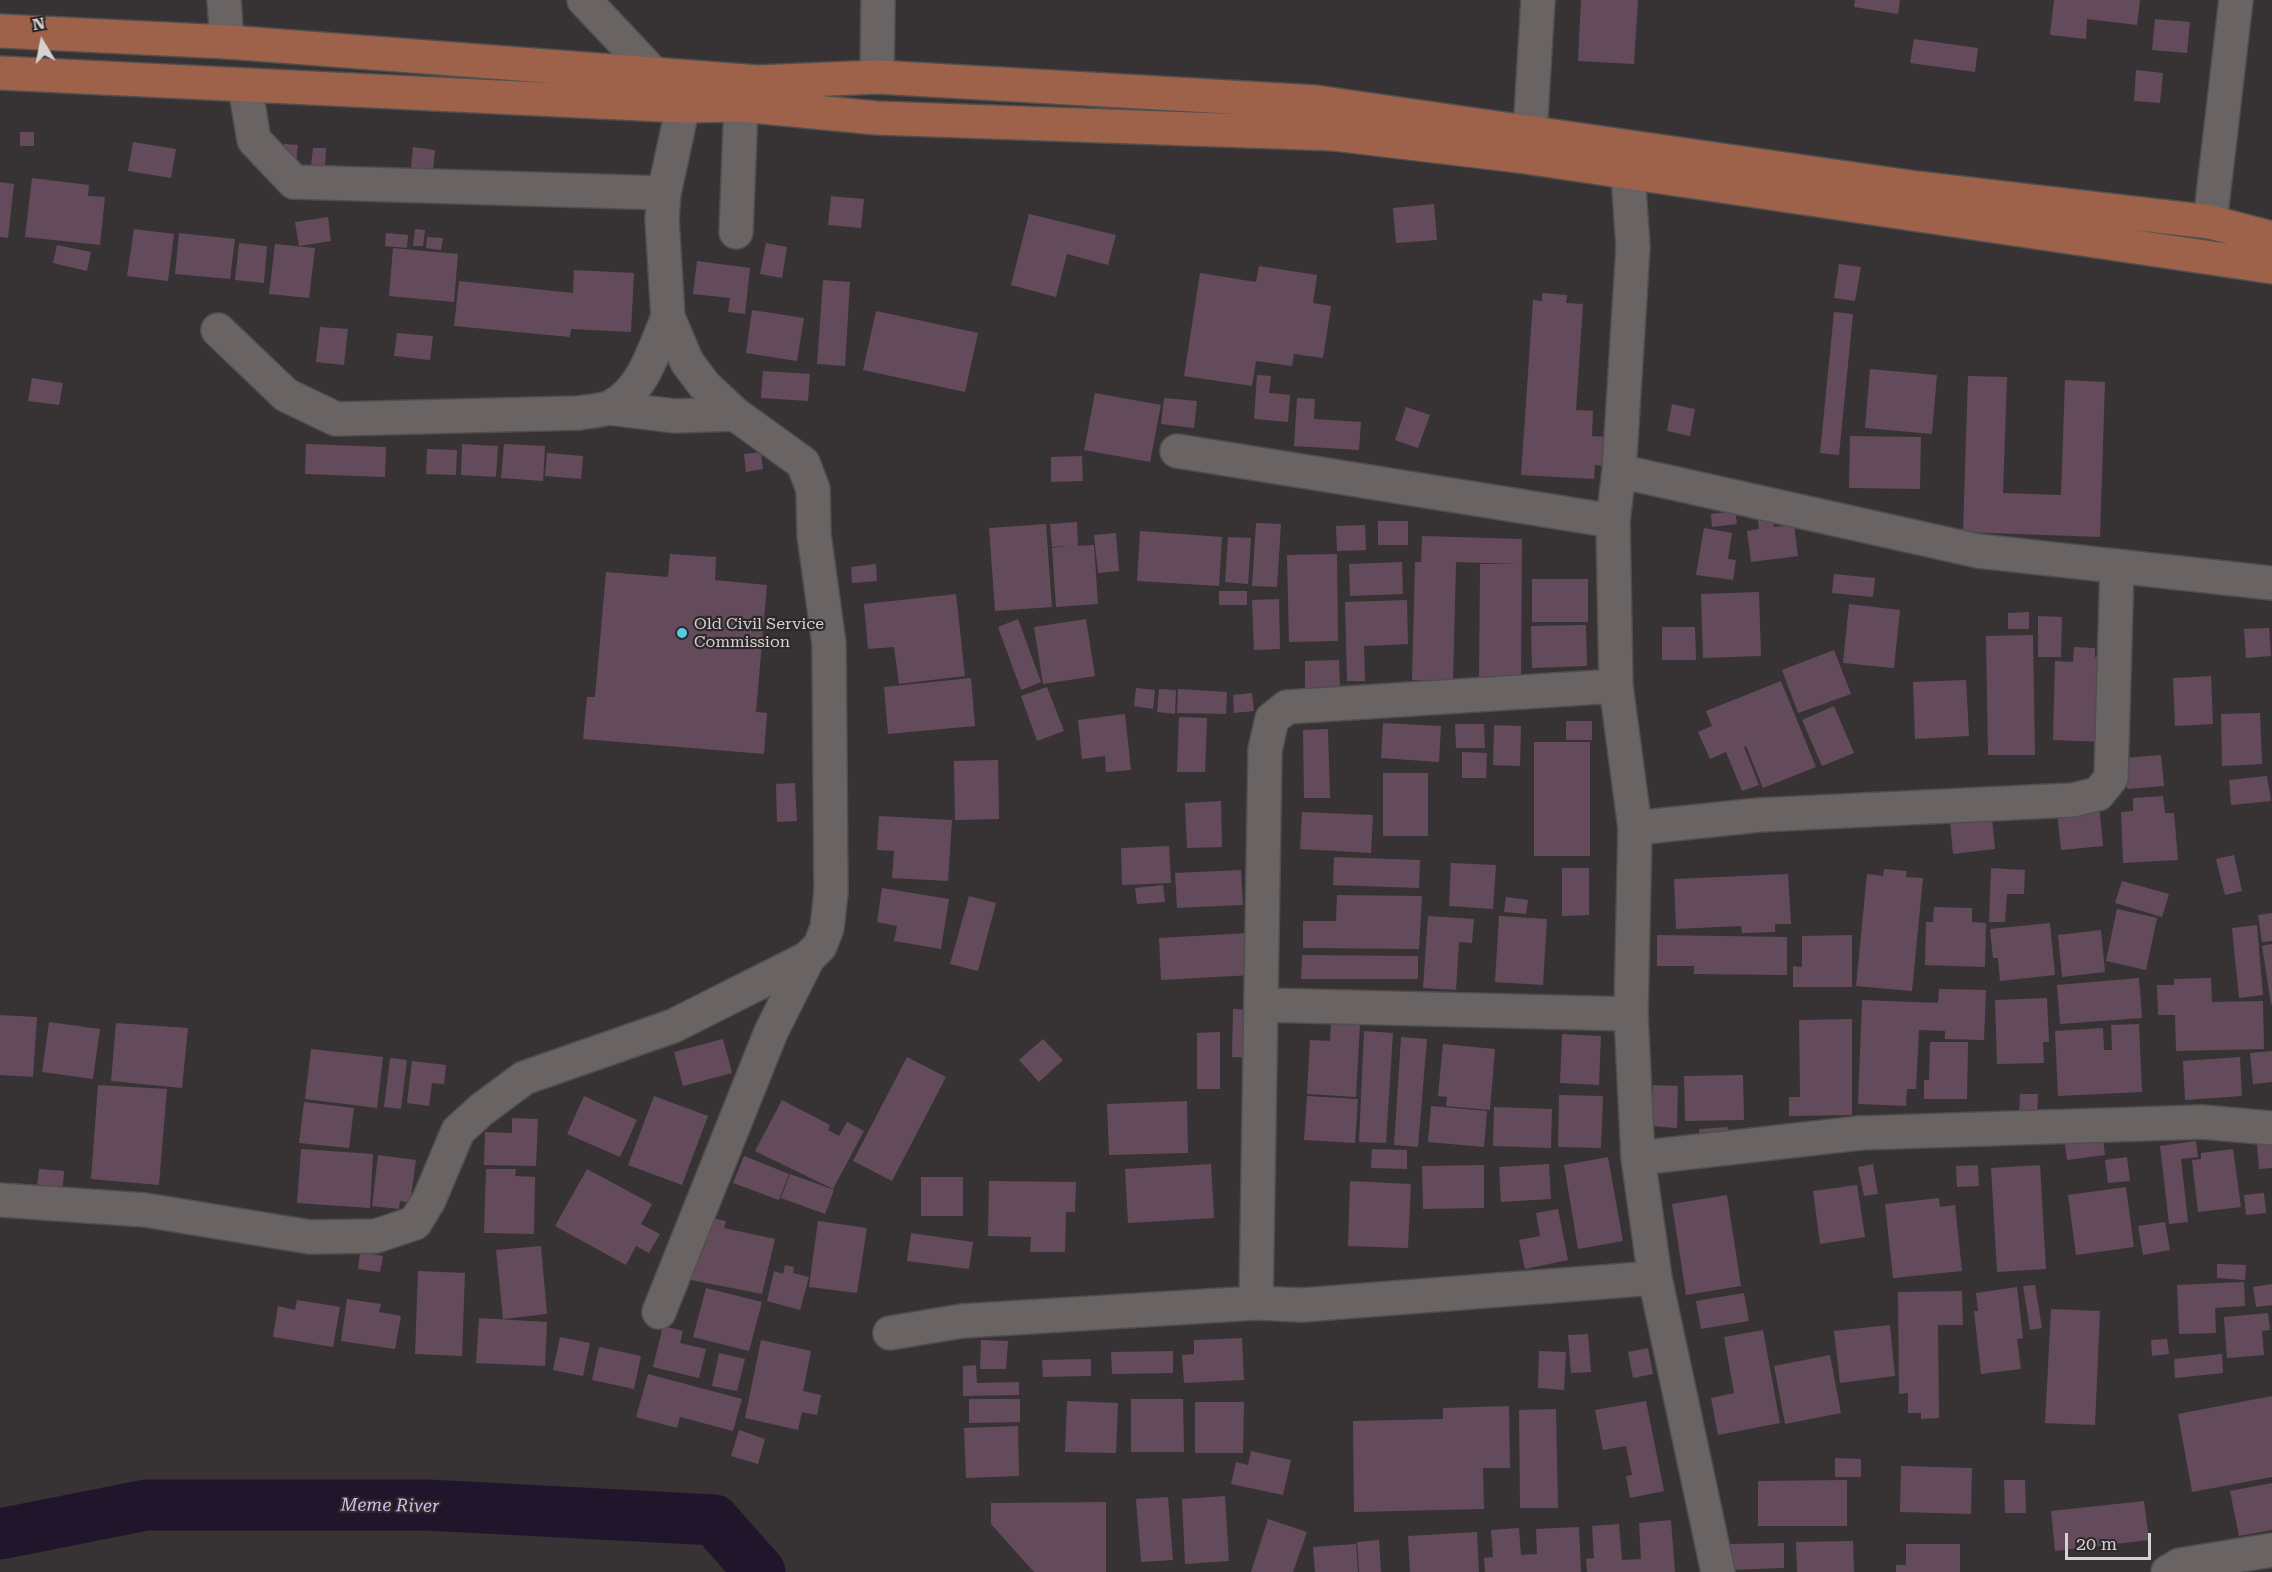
<!DOCTYPE html>
<style>
body{margin:0}
#map{position:relative;width:2272px;height:1572px;overflow:hidden;background:#373233;font-family:"Roboto Serif",serif}
canvas{display:block}
.north{position:absolute;left:12px;top:12px;width:60px;height:60px;-webkit-text-stroke:4px #2d2829;paint-order:stroke;rotate:350deg;font-size:16px;font-weight:700;line-height:24px;text-align:center;color:#d5d2d2}
.north::after{content:'';display:block;margin:auto;width:21px;height:27px;background:#d5d2d2;clip-path:polygon(50% 0,100% 100%,50% 72%,0 100%)}
.scale{position:absolute;left:2065px;top:1533px;width:86px;height:27px;box-sizing:border-box;border:3px solid #d5d2d2;border-top:0;padding-left:8px;font-size:18px;line-height:21px;white-space:nowrap;color:#d5d2d2;-webkit-text-stroke:4px #2d2829;paint-order:stroke}
</style>
<div id="map">
<canvas width="2272" height="1572"></canvas>
<div class="north">N</div>
<div class="scale">20 m</div>
</div>
<script>
const ctx = document.querySelector('canvas').getContext('2d');
ctx.lineJoin = 'round';
function stroke(path, color, width, dash) { ctx.strokeStyle = color; ctx.lineWidth = width; ctx.lineCap = dash ? 'butt' : 'round'; ctx.setLineDash(dash || []); ctx.stroke(path); }
function fillPath(path, color) { ctx.fillStyle = color; ctx.fill(path, 'evenodd'); }
function drawText(font, color, halo, rows, align = 'center') {
  ctx.font = font + ' "Roboto Serif",serif'; ctx.lineWidth = 4.5; ctx.setLineDash([]); ctx.textBaseline = 'middle'; ctx.strokeStyle = halo; ctx.fillStyle = color; for (const [text, x, y, turn = 0] of rows) {
    ctx.save(); ctx.translate(x, y); ctx.rotate((+turn || 0) * Math.PI / 180); ctx.textAlign = isNaN(turn) ? turn : align; if (halo) ctx.strokeText(text, 0, 0); ctx.fillText(text, 0, 0); ctx.restore();
  }
}
const river = new Path2D(`
 M0,1534L146,1505H428L714,1520L760,1572`);
const building = new Path2D(`
 M1581,0H1638L1634,64L1578,61Z
 M1855,0H1900L1898,14L1854,7Z
 M2054,0H2140L2137,25L2087,19L2086,39L2050,35Z
 M2155,19L2190,22L2187,53L2152,50Z
 M1914,39L1978,48L1975,72L1910,63Z
 M2136,70L2163,73L2160,103L2134,101Z
 M20,132H34V146H20Z
 M133,142L176,149L171,178L128,171Z
 M284,144L298,145L296,163L283,162Z
 M413,147L435,150L433,170L411,168Z
 M313,148H326L325,167L311,166Z
 M32,178L89,185L88,196L105,197L100,245L25,237Z
 M0,182L14,184L8,238L0,237Z
 M831,196L864,199L861,228L828,225Z
 M1434,204L1437,240L1396,243L1393,208Z
 M1029,214L1116,235L1108,265L1067,254L1056,297L1011,285Z
 M328,217L331,241L299,246L295,222Z
 M134,229L174,234L168,281L127,276Z
 M415,229L425,230L423,246H413Z
 M179,233L235,239L230,279L175,274Z
 M386,233L408,235L407,248L385,246Z
 M427,237L443,238L441,250L426,248Z
 M239,243L267,246L264,283L235,280Z
 M766,243L787,247L782,278L760,274Z
 M275,244L315,248L309,298L269,294Z
 M57,245L91,252L87,271L53,263Z
 M393,248L458,254L454,302L389,296Z
 M697,261L750,268L745,314L728,312L730,298L693,294Z
 M1839,264L1861,267L1855,301L1834,298Z
 M1259,266L1317,275L1313,303L1331,306L1323,358L1294,354L1292,366L1256,361L1252,386L1184,376L1200,273L1256,282Z
 M574,270L634,273L631,332L571,329L570,337L454,326L459,281L573,293Z
 M823,280L850,282L845,366L817,364Z
 M1542,293L1567,295L1566,303L1583,304L1576,410L1593,411L1592,436L1608,437L1606,466L1595,465L1594,479L1521,475L1533,300L1542,301Z
 M752,310L804,318L797,361L746,353Z
 M876,311L978,333L965,392L863,370Z
 M1834,312L1853,314L1839,455L1820,453Z
 M320,327L348,329L344,365L316,362Z
 M397,333L433,336L430,360L394,356Z
 M1870,369L1937,375L1932,434L1865,428Z
 M763,371L810,374L808,401L761,398Z
 M1257,375L1271,376L1269,393L1290,395L1288,422L1254,419Z
 M1968,376L2007,377L2003,493L2061,495L2065,380L2105,382L2100,537L1963,532Z
 M32,378L63,383L59,405L28,401Z
 M1095,393L1161,405L1150,462L1084,450Z
 M1164,398L1197,401L1194,428L1161,424Z
 M1297,398L1315,399L1314,419L1361,422L1359,450L1294,446Z
 M1672,404L1695,409L1690,436L1667,431Z
 M1406,407L1430,415L1418,448L1395,440Z
 M1850,436L1921,437L1920,489L1849,488Z
 M306,444L386,447L385,477L305,474Z
 M462,444L498,446L496,477L461,475Z
 M504,444L545,446L543,481L501,478Z
 M427,449L457,450L456,475L426,474Z
 M761,452L763,469L746,472L744,454Z
 M547,453L583,456L581,479L545,476Z
 M1082,456L1083,481L1051,482V457Z
 M1735,511L1737,524L1712,527L1711,514Z
 M1772,511L1774,527L1794,525L1798,556L1751,562L1747,531L1759,529L1757,513Z
 M1378,521H1408V545H1378Z
 M1077,522L1078,546L1094,545L1098,604L1056,607L1052,548L1067,546L1052,547L1050,524Z
 M1256,523L1281,524L1277,587L1252,586Z
 M1046,524L1052,607L995,611L989,528Z
 M1365,525L1366,550L1337,551L1336,526Z
 M1704,528L1732,533L1728,559L1736,560L1733,580L1696,575Z
 M1140,531L1222,537L1219,586L1137,581Z
 M1116,533L1119,571L1098,573L1094,535Z
 M1422,536L1522,539L1521,678H1479L1480,564H1517L1456,562L1453,681L1412,680L1415,562H1421Z
 M1228,537L1251,538L1248,584L1225,582Z
 M670,554L716,557L715,580L767,585L756,712L767,713L764,754L583,739L587,697H595L606,572L668,577Z
 M1337,554L1338,641L1289,642L1287,555Z
 M1402,562L1403,594L1350,596L1349,564Z
 M876,564L877,581L852,583L851,567Z
 M1834,574L1875,578L1873,597L1832,593Z
 M1532,579H1588V622H1532Z
 M1219,591H1247V605H1219Z
 M1759,592L1761,656L1703,658L1701,594Z
 M956,594L965,676L899,684L894,647L868,649L864,604Z
 M1279,599L1280,649L1254,650L1252,600Z
 M1407,600L1408,644L1364,646L1365,681H1347L1345,602Z
 M1849,604L1900,610L1894,668L1843,663Z
 M2029,612V629H2008V613Z
 M2038,616L2062,617L2061,657H2038Z
 M1018,619L1041,682L1021,690L998,627Z
 M1086,619L1095,676L1043,684L1034,627Z
 M1586,625L1587,666L1532,668L1531,626Z
 M1662,627H1695L1696,660H1662Z
 M2269,628L2271,656L2246,658L2244,629Z
 M2033,635L2035,755H1988L1986,636Z
 M2074,647L2095,648V657H2109L2106,742L2053,740L2055,661L2073,662Z
 M1834,650L1851,694L1798,713L1782,670Z
 M1339,660L1340,687L1305,688V661Z
 M2211,676L2213,724L2175,726L2173,678Z
 M971,678L975,726L888,734L884,687Z
 M1966,680L1969,736L1915,739L1913,682Z
 M1781,681L1816,767L1763,788L1746,746L1744,747L1759,785L1742,791L1726,752L1710,759L1698,732L1712,726L1706,711Z
 M1047,687L1064,731L1037,741L1021,696Z
 M1136,688L1155,690L1153,709L1134,706Z
 M1159,689L1176,690L1175,714L1157,712Z
 M1178,689L1227,692L1226,714L1177,713Z
 M1252,693L1254,711L1234,713L1233,695Z
 M1834,706L1854,753L1822,766L1802,720Z
 M2260,713L2262,764L2222,766L2221,714Z
 M1125,714L1131,770L1106,772L1105,756L1082,759L1078,720Z
 M1179,717L1207,718L1205,772H1177Z
 M1566,721H1592V740H1566Z
 M1383,723L1441,726L1439,762L1381,758Z
 M1455,724H1484L1485,748H1456Z
 M1494,725L1521,726L1520,766L1493,765Z
 M1328,729L1330,798H1304L1303,730Z
 M1534,742H1590V856H1534Z
 M1462,752L1487,753L1486,778H1462Z
 M2161,755L2164,786L2127,789L2125,758Z
 M998,760L999,819L955,820L954,761Z
 M1383,773H1428V836H1383Z
 M2267,776L2271,801L2231,805L2229,780Z
 M795,783L797,821L777,822L776,784Z
 M2163,796L2165,813H2174L2178,860L2123,863L2121,812L2133,811V798Z
 M1221,801L1222,847L1187,848L1185,803Z
 M2099,805L2103,846L2061,850L2057,810Z
 M1302,812L1373,815L1371,853L1300,849Z
 M879,816L952,820L948,881L892,878L894,851L877,850Z
 M1992,817L1995,849L1953,854L1950,821Z
 M1169,846L1171,883L1122,885L1121,848Z
 M2234,855L2242,891L2225,895L2216,859Z
 M1334,857L1420,860L1419,888L1333,885Z
 M1451,863L1496,865L1493,909L1449,906Z
 M1562,868H1589V915L1562,916Z
 M1991,868L2025,870L2024,894H2007L2005,922H1989Z
 M1884,869L1907,871L1906,877L1923,878L1912,991L1856,986L1867,874L1883,876Z
 M1241,870L1243,905L1177,908L1175,873Z
 M1788,874L1791,924H1775V932L1742,933L1741,926L1676,929L1674,879Z
 M2122,881L2169,894L2162,917L2115,903Z
 M1163,885L1165,902L1137,904L1135,888Z
 M882,888L949,899L941,949L894,941L897,926L877,922Z
 M1337,895L1422,896L1419,949L1303,948V921H1336Z
 M969,896L996,903L978,971L950,964Z
 M1506,897L1528,900L1526,914L1504,912Z
 M1934,907L1972,908V922L1986,923L1985,967L1925,965L1926,922H1933Z
 M2117,909L2157,918L2146,970L2106,961Z
 M2272,913V941L2262,942L2258,915Z
 M1428,916L1474,919L1472,943L1459,942L1456,990L1423,988Z
 M1499,916L1547,919L1543,985L1495,982Z
 M2050,923L2055,975L2000,981L1998,958H1993L1990,929Z
 M2257,925L2263,995L2239,998L2232,928Z
 M2101,930L2105,972L2062,977L2058,935Z
 M1249,933L1252,975L1161,980L1159,938Z
 M1657,935L1787,937V975L1694,974V966H1657Z
 M1852,935V987H1793V966L1802,967V936Z
 M2272,944V1004H2271L2262,946Z
 M1302,955L1418,956V979H1301Z
 M2139,978L2142,1018L2060,1024L2057,985Z
 M2211,978L2212,1002L2263,1001L2264,1049L2176,1051L2175,1015H2158L2157,985H2174V979Z
 M1939,989L1986,990L1984,1040L1945,1039V1031L1919,1030L1916,1089H1907L1906,1106L1858,1104L1862,1000L1938,1003Z
 M2047,998L2049,1042H2043L2044,1063L1997,1064L1995,1000Z
 M1233,1009L1253,1010L1251,1058L1232,1057Z
 M0,1015L37,1017L33,1077L0,1075Z
 M1852,1019V1115L1789,1116V1097H1800L1799,1020Z
 M49,1022L100,1029L93,1079L42,1072Z
 M1331,1022L1360,1024L1356,1097L1307,1094L1310,1040L1330,1041Z
 M116,1023L188,1028L182,1088L111,1081Z
 M2139,1024L2142,1092L2058,1096L2055,1031L2103,1028L2104,1050H2112L2111,1025Z
 M1364,1031L1393,1033L1386,1143L1359,1142Z
 M1220,1032V1089H1197V1033Z
 M1562,1034L1601,1036L1599,1085L1560,1083Z
 M1401,1037L1427,1039L1418,1147L1394,1145Z
 M723,1039L732,1073L683,1086L674,1052Z
 M1043,1039L1063,1060L1039,1082L1019,1060Z
 M1930,1042H1968L1967,1099H1924V1080H1929Z
 M1443,1044L1495,1049L1490,1110L1446,1106L1447,1097L1438,1096Z
 M311,1049L383,1057L377,1108L305,1099Z
 M2272,1051V1082L2253,1084L2250,1053Z
 M907,1057L946,1077L892,1181L853,1161Z
 M2240,1057L2242,1096L2185,1100L2183,1061Z
 M390,1058L407,1060L401,1109L384,1107Z
 M412,1061L446,1065L444,1084L432,1083L429,1106L407,1103Z
 M1743,1075L1744,1120L1685,1121L1684,1076Z
 M98,1085L167,1089L159,1185L91,1179Z
 M1653,1085L1678,1086L1677,1128L1651,1126Z
 M2020,1094H2038L2037,1116L2019,1115Z
 M1559,1095L1603,1096L1601,1148L1558,1147Z
 M584,1096L637,1120L620,1157L567,1134Z
 M654,1096L708,1116L682,1185L628,1165Z
 M1307,1096L1358,1099L1355,1143L1304,1140Z
 M782,1100L830,1125L828,1130L839,1136L847,1122L864,1131L833,1189L755,1151Z
 M1187,1101L1188,1153L1109,1155L1107,1104Z
 M304,1102L354,1108L349,1148L299,1143Z
 M1431,1106L1487,1111L1484,1147L1428,1142Z
 M1494,1107L1552,1109L1551,1148L1493,1146Z
 M512,1118L538,1119L536,1166L484,1165L485,1132L512,1133Z
 M1728,1127L1729,1143L1700,1144L1699,1129Z
 M2102,1131L2105,1155L2067,1160L2064,1135Z
 M2196,1141L2198,1157L2181,1159L2188,1222L2169,1224L2160,1146Z
 M2272,1143V1168L2259,1169L2257,1144Z
 M301,1149L373,1154L370,1208L297,1203Z
 M1372,1149L1407,1150V1169L1371,1168Z
 M2233,1149L2241,1207L2198,1212L2192,1160L2201,1159V1153Z
 M378,1155L416,1160L410,1203L400,1201L399,1209L372,1206Z
 M744,1156L789,1174L779,1200L733,1183Z
 M1608,1157L1623,1241L1578,1249L1564,1165Z
 M2127,1157L2130,1181L2108,1183L2105,1160Z
 M1211,1164L1214,1218L1128,1223L1125,1169Z
 M1549,1164L1551,1199L1501,1202L1499,1167Z
 M1873,1164L1878,1194L1864,1196L1858,1167Z
 M1484,1165V1208L1423,1209L1422,1166Z
 M1978,1165L1979,1186L1957,1187L1956,1166Z
 M2040,1165L2046,1269L1997,1272L1991,1168Z
 M39,1169L64,1171L62,1198L36,1195Z
 M486,1169H516L515,1176L535,1177L534,1234L484,1233Z
 M587,1169L652,1204L641,1224L660,1234L649,1253L636,1246L626,1265L555,1226Z
 M790,1174L834,1190L825,1214L781,1198Z
 M921,1177H963V1216H921Z
 M989,1181L1076,1182L1075,1212H1066L1065,1252H1030L1031,1237L988,1236Z
 M1350,1181L1411,1184L1408,1248L1348,1246Z
 M1857,1185L1865,1237L1820,1244L1813,1191Z
 M2126,1187L2134,1247L2076,1255L2068,1195Z
 M2264,1193L2266,1213L2246,1215L2244,1195Z
 M1727,1195L1741,1286L1686,1295L1672,1204Z
 M1939,1198L1940,1207L1955,1205L1962,1271L1893,1278L1885,1204Z
 M1558,1209L1568,1260L1525,1269L1519,1240L1540,1236L1536,1213Z
 M701,1216L726,1221L724,1228L775,1239L762,1294L686,1279Z
 M818,1221L867,1228L857,1293L809,1287Z
 M2165,1222L2170,1250L2143,1255L2138,1226Z
 M911,1233L973,1242L969,1269L907,1261Z
 M541,1246L547,1314L503,1319L496,1250Z
 M360,1252L383,1256L380,1272L358,1269Z
 M2217,1264L2246,1265L2245,1280L2217,1278Z
 M785,1265L794,1267L793,1273L809,1277L800,1310L767,1301L774,1271L783,1274Z
 M418,1271L465,1273L462,1356L415,1354Z
 M2244,1282L2245,1306L2215,1308L2216,1333L2179,1334L2177,1285Z
 M2272,1284V1305L2256,1307L2253,1287Z
 M2035,1285L2042,1328L2030,1330L2023,1286Z
 M2017,1287L2023,1338L2017,1339L2021,1369L1981,1374L1974,1311H1978L1976,1293Z
 M706,1288L762,1302L749,1351L693,1337Z
 M1962,1291L1963,1325H1938L1939,1418L1921,1419V1413H1908V1393L1899,1394L1898,1292Z
 M1744,1293L1749,1321L1701,1329L1696,1301Z
 M347,1299L381,1304L379,1312L401,1316L395,1349L341,1341Z
 M297,1300L340,1307L333,1347L273,1337L278,1306L295,1310Z
 M2051,1309L2100,1311L2095,1425L2045,1423Z
 M2268,1313L2270,1330L2262,1331L2264,1355L2227,1358L2224,1317Z
 M479,1318L547,1322L545,1366L476,1363Z
 M1890,1325L1895,1376L1840,1383L1834,1331Z
 M663,1326L683,1331L680,1343L706,1349L699,1378L653,1367Z
 M1763,1330L1780,1423L1718,1435L1711,1398L1734,1393L1724,1337Z
 M1588,1334L1591,1372L1571,1373L1568,1335Z
 M560,1337L590,1343L583,1376L553,1370Z
 M1242,1338L1244,1380L1184,1383L1182,1355L1194,1354V1340Z
 M2167,1339L2169,1354L2152,1356L2151,1340Z
 M761,1340L811,1351L803,1391L821,1395L817,1415L802,1412L798,1430L745,1418Z
 M981,1340L1008,1341L1006,1369H980Z
 M599,1347L641,1356L634,1389L592,1380Z
 M1648,1348L1653,1374L1633,1378L1628,1352Z
 M1173,1351V1373L1112,1374L1111,1352Z
 M1539,1351L1566,1352L1564,1390L1538,1388Z
 M719,1353L745,1359L737,1391L712,1386Z
 M2222,1354L2223,1373L2175,1378L2174,1359Z
 M1830,1355L1841,1413L1785,1424L1774,1366Z
 M1091,1359V1376L1043,1377L1042,1360Z
 M976,1365L977,1383L1019,1382V1395L963,1396V1366Z
 M648,1374L742,1399L733,1431L680,1417L677,1428L636,1417Z
 M2272,1396V1477L2192,1492L2178,1414Z
 M969,1399H1020V1422L969,1423Z
 M1131,1399H1183L1184,1452H1131Z
 M1067,1401L1118,1403L1116,1453L1065,1452Z
 M1646,1401L1664,1491L1630,1498L1626,1476L1632,1475L1626,1446L1603,1450L1595,1410Z
 M1195,1402H1244L1243,1453H1195Z
 M1509,1406L1510,1468H1483L1484,1509L1354,1512L1353,1421L1443,1419V1408Z
 M1556,1409L1558,1508H1520L1519,1410Z
 M1018,1426L1019,1476L966,1478L964,1428Z
 M739,1430L765,1439L758,1464L731,1456Z
 M1251,1451L1291,1460L1283,1495L1231,1484L1236,1462L1248,1465Z
 M1835,1458L1861,1459V1477H1835Z
 M1901,1466L1972,1468L1971,1514L1900,1512Z
 M1847,1480V1526H1758V1481Z
 M2004,1480H2025L2026,1513H2005Z
 M2272,1483V1530L2239,1536L2230,1491Z
 M1225,1496L1229,1561L1185,1564L1182,1499Z
 M1168,1497L1173,1560L1141,1562L1136,1499Z
 M2144,1501L2149,1540L2055,1551L2051,1511Z
 M1106,1502V1572H1034L991,1524V1503Z
 M1268,1519L1307,1532L1293,1572H1251Z
 M1671,1520L1675,1572H1587L1586,1559L1594,1558L1592,1526L1619,1524L1622,1560L1641,1559L1639,1523Z
 M1579,1527L1581,1572H1485L1484,1558L1493,1557L1491,1530L1519,1528L1521,1555L1537,1554L1536,1529Z
 M1477,1532L1479,1572H1410L1408,1536Z
 M1379,1540L1381,1572H1359L1357,1542Z
 M1853,1541L1854,1572H1797L1796,1542Z
 M1784,1543V1568L1730,1570V1544Z
 M1356,1544L1358,1572H1315L1313,1547Z
 M1906,1544H1960V1572H1896V1565H1906Z`);
const minor = new Path2D(`
 M224,0L227,42
 M584,0L653,73
 M877,77L878,0
 M245,86L254,140L294,182L664,193
 M1530,133L1538,0
 M1628,174L1633,247L1619,471L1613,521L1616,686L1635,828L1631,1014L1638,1158L1655,1278L1718,1572
 M2210,222L2236,0
 M736,232L741,105
 M218,330L286,395L336,419L579,413C589,411 602,411 611,407C644,390 654,349 668,317
 M609,408L675,416L735,414
 M1177,451L1613,521
 M1619,471L1978,551L2272,583
 M1616,686L1287,707L1272,719L1265,750L1256,1303L1302,1305L1655,1278
 M1635,828L1759,815L2073,800L2098,794L2111,778L2117,566
 M1263,1005L1631,1014
 M1638,1158L1860,1133L2202,1122L2272,1128
 M0,1200L145,1210L310,1237L376,1236L415,1223L429,1200L458,1131L481,1110L524,1078L673,1026L808,958L820,946L827,928L831,892L829,644L814,535L813,489L803,463L735,414L705,386L687,362L668,317L662,219L664,193L683,106
 M659,1312L771,1032L808,958
 M890,1333L962,1321L1256,1303
 M2168,1572L2180,1565L2272,1550`);
const major = new Path2D(`
 M0,31L227,42L758,82L877,77L1316,102L1917,188L2210,222L2272,238
 M0,73L683,106L741,105L877,118L1334,134L1518,156L2272,267`);
const markers = [
 [682,633,6,"#55cae0"]
];
const poiNames = [
 ["Old Civil Service",694,624],
 ["Commission",694,642]
];
const waterNames = [
 ["Meme River",390,1506,1]
];
stroke(river, '#21152b', 51);
fillPath(building, '#644b5c');
stroke(minor, '#514e4e', 36);
stroke(major, '#514e4e', 36);
stroke(minor, '#696364', 33);
stroke(major, '#9e624a', 33);
for (const [x, y, r, color] of markers) { const dot = new Path2D(); dot.arc(x, y, r, 0, 2 * Math.PI); ctx.fillStyle = color; ctx.fill(dot); stroke(dot, '#2d2829', 2); }
drawText('16px', '#d5d2d2', '#2d2829', poiNames, 'left');
drawText('italic 18px', '#d2baec', '#2d2829', waterNames);
</script>
